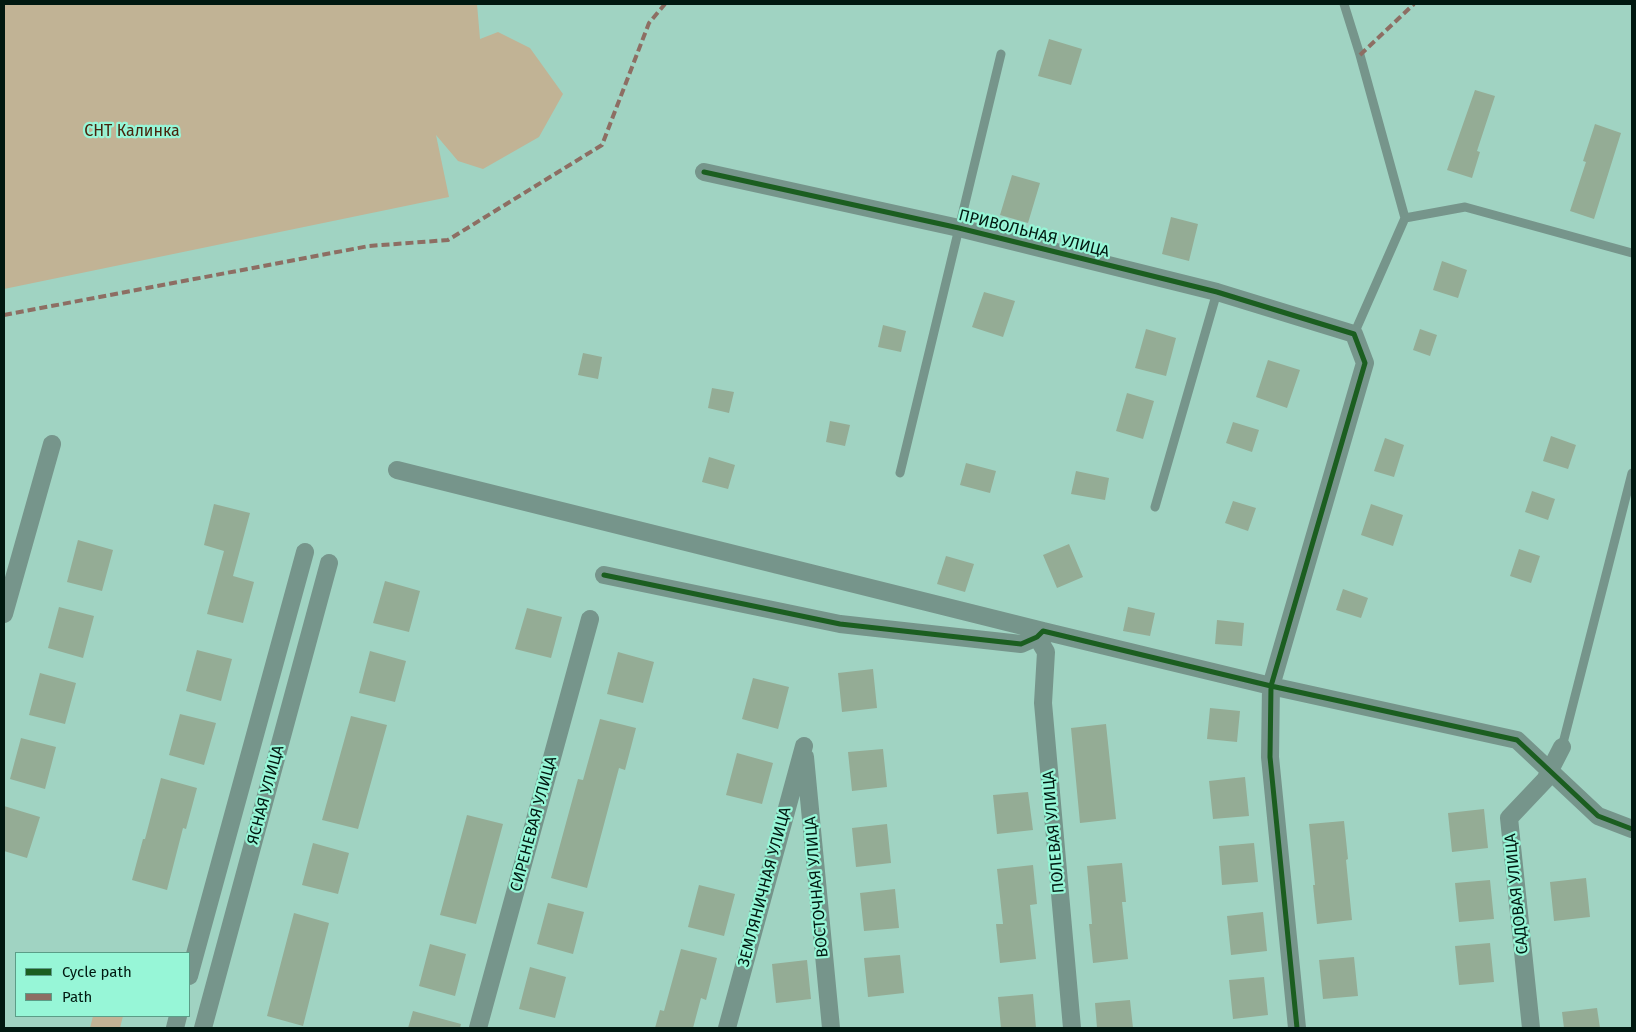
<!DOCTYPE html>
<meta charset="utf-8">
<style>
body{margin:0}
#map{position:relative;width:1636px;height:1032px;overflow:hidden;background:#a0d3c2;font-family:"Fira Sans",sans-serif}
canvas{display:block}
.frame{position:absolute;inset:0;border:5px solid #001810;pointer-events:none}
.legend{position:absolute;left:15px;top:952px;width:175px;height:65px;box-sizing:border-box;background:#97f6d7;border:1px solid #5b9d87;margin:0;padding:6px 9px;list-style:none;font-size:15px;color:#001810}
.legend li{display:flex;align-items:center;gap:10px;height:25px}
.legend b{width:25px;border:1px solid #5b9d87}
</style>
<div id="map">
<canvas width="1636" height="1032"></canvas>
<div class="frame"></div>
<ul class="legend">
<li><b style="height:6px;background:#1b5e20"></b>Cycle path</li>
<li><b style="height:6px;background:#8d6e63"></b>Path</li>
</ul>
</div>
<script>
const ctx = document.querySelector('canvas').getContext('2d');
ctx.lineJoin = 'round';
function fillPath(path, color) { ctx.fillStyle = color; ctx.fill(path, 'evenodd'); }
function stroke(path, color, width, dash) { ctx.strokeStyle = color; ctx.lineWidth = width; ctx.lineCap = dash ? 'butt' : 'round'; ctx.setLineDash(dash || []); ctx.stroke(path); }
function drawText(font, color, halo, rows, align = 'center') {
  ctx.font = font + ' "Fira Sans",sans-serif'; ctx.lineWidth = 4.5; ctx.setLineDash([]); ctx.textBaseline = 'middle'; ctx.strokeStyle = halo; ctx.fillStyle = color; for (const [text, x, y, turn = 0] of rows) {
    ctx.save(); ctx.translate(x, y); ctx.rotate((+turn || 0) * Math.PI / 180); ctx.textAlign = isNaN(turn) ? turn : align; if (halo) ctx.strokeText(text, 0, 0); ctx.fillText(text, 0, 0); ctx.restore();
  }
}
const green = new Path2D(`
 M4,4H477L480,39L498,32L530,48L563,94L539,137L483,169L458,161L436,135L449,197L4,289Z
 M93,1016H123L120,1028H90Z`);
const building = new Path2D(`
 M1049,39L1082,49L1071,85L1038,76Z
 M1475,90L1495,96L1477,151L1480,152L1472,178L1447,170Z
 M1595,124L1621,133L1594,219L1570,211L1586,162L1583,161Z
 M1012,175L1040,183L1028,223L1000,215Z
 M1171,217L1198,224L1189,261L1162,254Z
 M1442,261L1467,270L1458,298L1433,290Z
 M984,292L1015,301L1003,337L972,327Z
 M883,325L906,331L901,352L878,347Z
 M1146,329L1176,338L1166,376L1135,368Z
 M1420,329L1437,335L1430,356L1413,350Z
 M583,353L602,357L598,379L578,375Z
 M1268,360L1300,370L1287,408L1256,397Z
 M712,388L734,392L729,413L708,408Z
 M1127,393L1154,401L1143,439L1116,431Z
 M830,421L850,425L845,446L826,442Z
 M1233,422L1259,430L1252,452L1226,443Z
 M1551,436L1576,445L1568,469L1543,461Z
 M1385,438L1404,445L1394,477L1374,471Z
 M709,457L735,465L728,489L702,482Z
 M966,463L996,471L990,493L960,485Z
 M1076,471L1109,478L1105,500L1071,494Z
 M1532,491L1555,499L1548,520L1525,512Z
 M1233,501L1256,508L1248,531L1225,523Z
 M214,504L250,513L233,576L254,582L243,623L207,614L224,551L204,545Z
 M1371,504L1403,515L1393,546L1361,535Z
 M78,540L113,550L102,591L67,582Z
 M1069,544L1083,577L1057,588L1043,555Z
 M1519,549L1540,556L1531,583L1510,576Z
 M946,556L974,564L965,592L937,584Z
 M385,581L420,591L409,632L373,623Z
 M1343,589L1368,598L1361,618L1336,610Z
 M59,607L94,616L83,658L48,648Z
 M1128,607L1155,613L1150,636L1123,631Z
 M527,608L562,617L551,658L515,649Z
 M1217,620L1244,623L1242,646L1215,644Z
 M197,650L232,659L221,701L186,691Z
 M370,651L406,661L395,702L359,693Z
 M618,652L654,662L643,703L607,694Z
 M873,669L877,708L842,712L838,673Z
 M40,673L76,683L65,724L29,715Z
 M753,678L789,687L778,729L742,719Z
 M1210,708L1240,711L1237,742L1207,739Z
 M180,714L216,723L204,765L169,755Z
 M351,716L387,725L358,829L322,820Z
 M600,719L636,728L625,770L619,768L587,888L551,878L578,779L583,780Z
 M1106,724L1116,819L1080,823L1071,728Z
 M21,738L56,747L45,789L10,779Z
 M883,749L887,787L852,791L848,752Z
 M737,753L773,763L762,804L726,795Z
 M1245,777L1249,816L1213,819L1209,781Z
 M161,778L197,788L186,829L183,828L167,890L132,880L143,839H145Z
 M1028,792L1033,830L997,834L993,795Z
 M4,806L40,817L27,858L4,851Z
 M1484,809L1488,848L1452,852L1448,813Z
 M467,815L503,824L476,924L440,915Z
 M1344,821L1348,859L1346,860L1352,920L1317,924L1313,885H1315L1309,824Z
 M887,824L891,863L856,867L852,828Z
 M313,843L349,853L338,894L302,885Z
 M1254,843L1258,882L1222,885L1219,846Z
 M1122,863L1126,902H1122L1128,959L1093,963L1089,924H1092L1087,866Z
 M1033,865L1037,904L1030,905L1036,959L1000,963L996,924H1003L997,869Z
 M1586,878L1590,917L1554,921L1550,882Z
 M1490,880L1494,919L1459,922L1455,883Z
 M699,885L735,894L724,936L688,927Z
 M895,889L899,928L864,931L860,893Z
 M548,903L584,912L573,954L537,944Z
 M1263,912L1267,951L1231,955L1227,916Z
 M294,913L329,923L303,1026L267,1016Z
 M1490,943L1494,982L1459,985L1455,946Z
 M430,944L466,954L455,996L419,986Z
 M681,949L717,958L706,1000L701,998L693,1028H655L660,1010L664,1011Z
 M900,955L904,993L868,997L864,958Z
 M1354,957L1358,996L1323,999L1319,960Z
 M807,960L811,999L776,1003L772,964Z
 M530,967L566,977L555,1018L519,1009Z
 M1264,977L1268,1015L1233,1019L1229,980Z
 M1033,994L1036,1028H1001L998,997Z
 M1130,1000L1133,1028H1097L1095,1003Z
 M1597,1008L1600,1028H1564L1562,1012Z
 M413,1011L461,1024L460,1028H408Z`);
const service = new Path2D(`
 M1344,4L1360,55L1405,218L1354,334
 M1405,218L1465,207L1632,253
 M900,473L1001,54
 M1155,507L1217,292
 M1562,747L1632,473`);
const minor = new Path2D(`
 M704,172L959,228L1217,292L1354,334L1365,363L1271,686L1270,757L1297,1028
 M397,470L1043,631
 M604,575L840,624L1021,644L1037,637L1043,631L1271,686L1517,740L1598,816L1632,829
 M4,614L52,444
 M1037,637L1046,652L1043,703L1072,1028
 M805,757L831,1028
 M189,976L305,552
 M175,1028L178,1016
 M203,1028L329,563
 M478,1028L590,619
 M727,1028L804,746
 M1531,1028L1509,818L1545,780L1562,747`);
const quiet = new Path2D(`
 M1360,55L1414,4
 M4,315L369,246L448,240L602,145L649,23L665,4`);
const cycleway = new Path2D(`
 M704,172L959,228L1217,292L1354,334L1365,363L1271,686L1270,757L1297,1028
 M604,575L840,624L1021,644L1037,637L1043,631L1271,686L1517,740L1598,816L1632,829`);
const parkNames = [
 ["СНТ Калинка",132,132]
];
const streetNames = [
 ["ПРИВОЛЬНАЯ УЛИЦА",1034,234,14],
 ["ЯСНАЯ УЛИЦА",266,795,-75],
 ["СИРЕНЕВАЯ УЛИЦА",534,824,-75],
 ["ПОЛЕВАЯ УЛИЦА",1054,832,-95],
 ["ЗЕМЛЯНИЧНАЯ УЛИЦА",765,887,-75],
 ["ВОСТОЧНАЯ УЛИЦА",817,887,-95],
 ["САДОВАЯ УЛИЦА",1517,894,-96]
];
fillPath(green, '#c1b395');
fillPath(building, '#94ac95');
stroke(service, '#76958b', 9);
stroke(minor, '#76958b', 18);
stroke(quiet, '#8d6e63', 4, [8, 4]);
stroke(cycleway, '#1b5e20', 5);
drawText('16px', '#48240d', '#97f6d7', parkNames);
drawText('16px', '#001810', '#97f6d7', streetNames);
</script>
